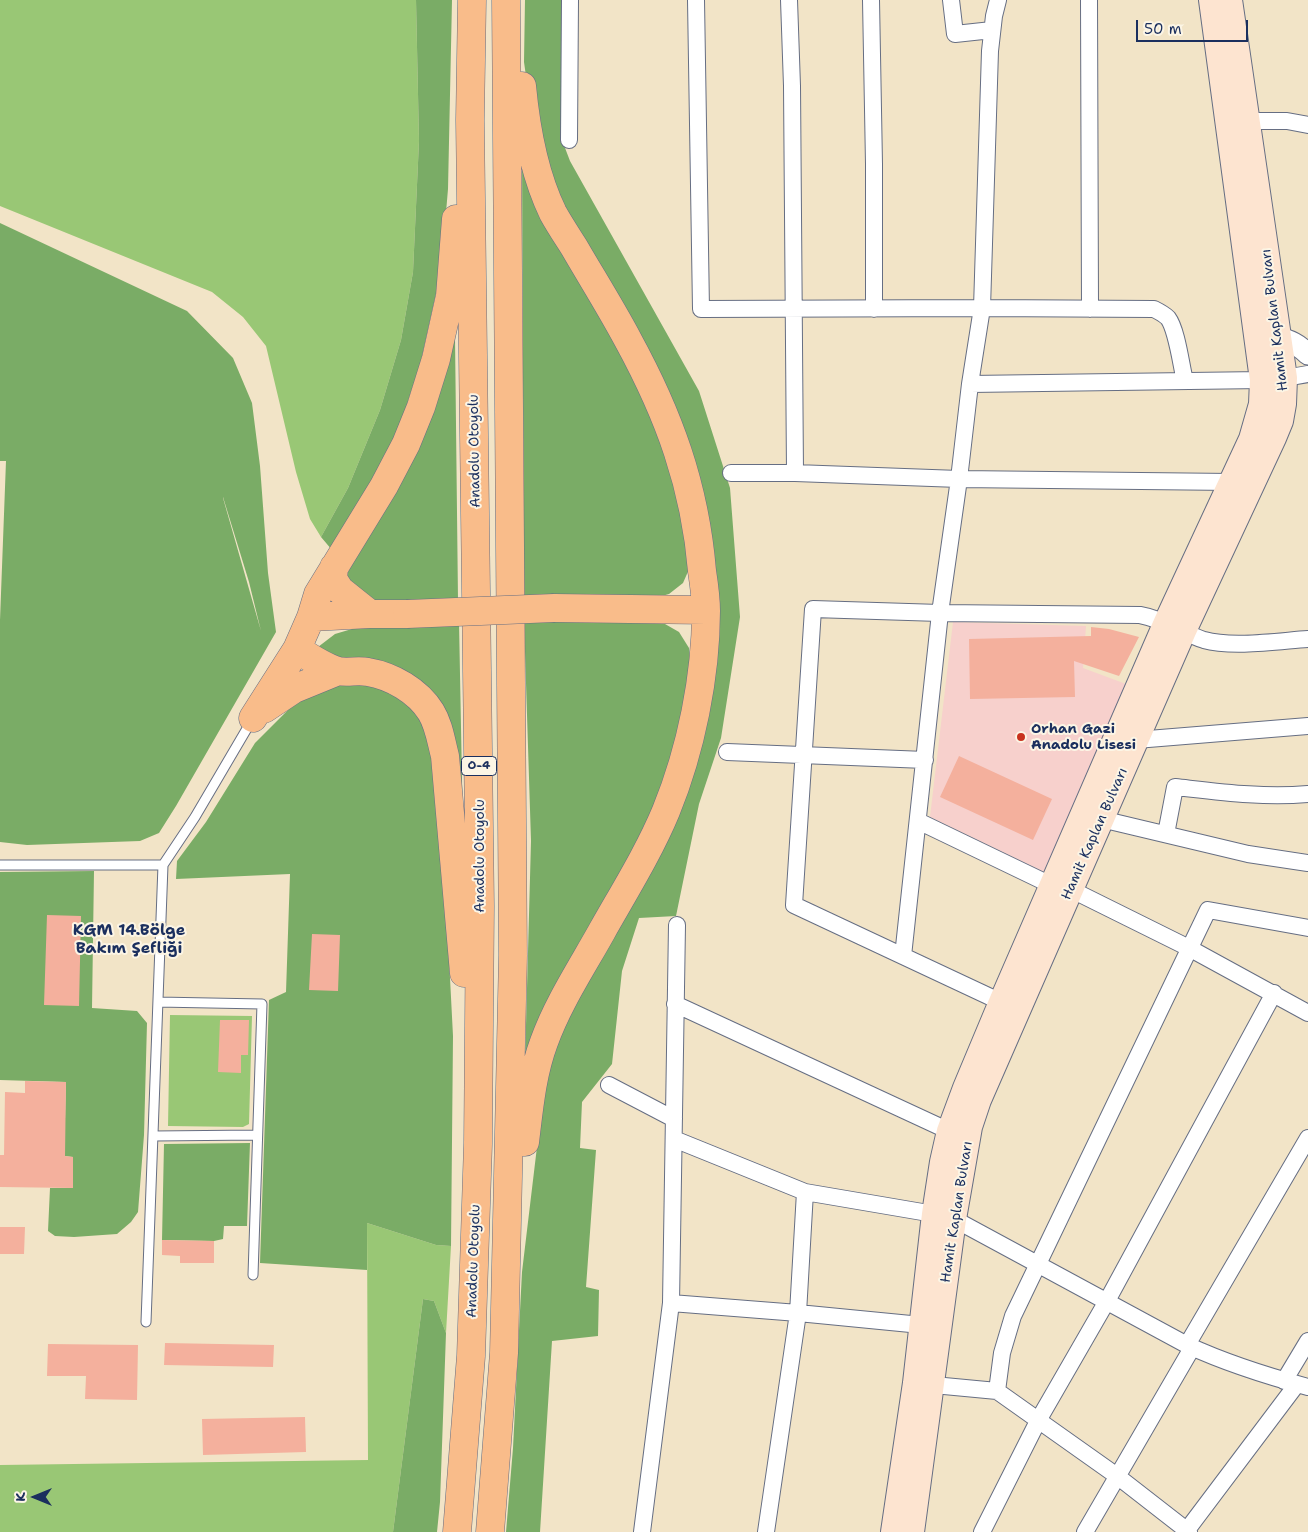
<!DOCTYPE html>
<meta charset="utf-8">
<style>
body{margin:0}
#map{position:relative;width:1308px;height:1532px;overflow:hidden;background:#f2e4c7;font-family:"Shantell Sans",sans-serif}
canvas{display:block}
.north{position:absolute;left:10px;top:1472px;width:50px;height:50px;-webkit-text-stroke:4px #fcf5e5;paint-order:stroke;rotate:270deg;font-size:14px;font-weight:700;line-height:20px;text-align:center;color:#1b2f5e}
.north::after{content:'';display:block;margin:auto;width:18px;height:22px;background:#1b2f5e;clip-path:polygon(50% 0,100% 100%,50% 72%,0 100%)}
.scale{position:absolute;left:1136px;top:20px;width:112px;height:22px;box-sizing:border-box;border:2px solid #1b2f5e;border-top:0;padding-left:6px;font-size:15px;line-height:18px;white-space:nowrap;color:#1b2f5e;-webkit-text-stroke:4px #fcf5e5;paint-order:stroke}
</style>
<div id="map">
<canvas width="1308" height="1532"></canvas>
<div class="north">K</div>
<div class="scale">50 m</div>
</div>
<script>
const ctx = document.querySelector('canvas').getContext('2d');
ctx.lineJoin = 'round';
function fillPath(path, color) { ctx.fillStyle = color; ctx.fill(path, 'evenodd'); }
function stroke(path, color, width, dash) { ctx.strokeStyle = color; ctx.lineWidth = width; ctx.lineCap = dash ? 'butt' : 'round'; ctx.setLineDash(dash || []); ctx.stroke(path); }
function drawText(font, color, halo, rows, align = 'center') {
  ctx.font = font + ' "Shantell Sans",sans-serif'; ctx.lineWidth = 4; ctx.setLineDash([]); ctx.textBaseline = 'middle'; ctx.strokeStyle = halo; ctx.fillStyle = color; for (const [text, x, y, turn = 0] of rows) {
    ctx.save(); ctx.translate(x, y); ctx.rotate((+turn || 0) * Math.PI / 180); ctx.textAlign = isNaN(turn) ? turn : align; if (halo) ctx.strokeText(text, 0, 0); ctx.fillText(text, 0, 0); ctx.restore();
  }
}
const built = new Path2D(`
 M953,622L1086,626L1083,668L1126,684L1044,872L930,817Z`);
const green = new Path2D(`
 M0,0H416L419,141L413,272L401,340L380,410L348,488L321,537L310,519L296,472L266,346L243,317L212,292L0,206Z
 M170,1015L252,1016L249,1124L243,1127L168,1126Z
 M367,1223L436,1245L451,1246L446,1333L434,1301L423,1299L393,1532H0V1465L368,1460Z`);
const forest = new Path2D(`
 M416,0H452L448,189L441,271L421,361L401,423L375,478L332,550L321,537L348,488L380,410L401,340L413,272L419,141Z
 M525,0H562L561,89L562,140L570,161L699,391L730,488L740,617L721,738L699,804L676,916L639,918L622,971L612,1064L582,1102L580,1148L596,1150L586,1287L599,1290L598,1336L552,1341L540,1532H506L513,1448L522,1272L548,1055L674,811L709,553L565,216L533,126L524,62Z
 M522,157L639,379L684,507L690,567L683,583L669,594L651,599L524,597Z
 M0,223L187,311L233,358L252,403L260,466L268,573L276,632L176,806L159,833L140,841L27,845L0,842V620L6,461H0ZM223,497L249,582L261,631L223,498Z
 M455,337L458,600L374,601L344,580L437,394Z
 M524,620L645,621L665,624L679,632L689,648L691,666L668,780L525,1062L531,841Z
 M459,622L463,832L447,717L318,647L335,634L362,626Z
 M330,684L373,685L399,696L415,711L429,734L444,862L453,1036L451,1246L436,1245L367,1223V1270L260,1263L269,1000L286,992L290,874L176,879L177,861L206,822L255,743L288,710L307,693Z
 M94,871L92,1008L137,1011L147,1023L144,1135L138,1212L131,1222L117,1234L74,1237L55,1236L48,1231L50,1188H73V1157L64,1156L66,1082L0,1080V872Z
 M250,1143L247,1226H224L223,1239L214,1241L162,1240L164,1144Z
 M423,1299L434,1301L446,1333L440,1502L437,1532H393Z`);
const building = new Path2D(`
 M1091,627L1109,629L1139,637L1119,676L1074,661L1075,697L970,699L969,639L1091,636Z
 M959,756L1052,799L1033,840L940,797Z
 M47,915L81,916L79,1006L44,1005Z
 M312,934L340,935L338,991L309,990Z
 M220,1020H249L248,1055H241V1073L218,1072Z
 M25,1081L66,1082L65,1156L73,1157V1188L0,1187V1155H4L5,1092L25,1093Z
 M0,1227H25L24,1254H0Z
 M162,1240L214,1241V1263H180V1256L162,1255Z
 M165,1343L274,1345L273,1367L164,1365Z
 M48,1344L138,1345L137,1400L85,1399L86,1376H47Z
 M305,1417L306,1452L203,1455L202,1419Z`);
const service = new Path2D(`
 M0,865H163L195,817L252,720
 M158,1002L262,1004L253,1275
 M154,1136L257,1135
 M146,1322L163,865`);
const minor = new Path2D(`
 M696,0L701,309L982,308L1154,309C1160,312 1164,314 1168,318C1177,330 1181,365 1185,381
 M789,0L792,86L795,473
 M871,0L874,164V309
 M951,0L955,34L992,30
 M1089,0L1090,309
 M1248,121H1287L1308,125
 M569,140L570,0
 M970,384L1262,380L1285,378L1308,374
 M731,473H795L959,479L1232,482
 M1136,740L1308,726
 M727,752L925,760
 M1101,819L1248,854L1308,863
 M918,821L1051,885L1070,889L1189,948L1308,1013
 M1166,834L1175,787C1220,792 1263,798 1308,794
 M903,956L940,613L959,479L970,384L982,308L990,51L994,16L998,0
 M1001,1002L794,905L813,609L940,613L1140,615C1164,619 1182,633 1204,640C1232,648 1279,641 1308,639
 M675,1004L949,1131
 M609,1085L674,1119
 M674,1139L805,1192L934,1214L954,1219L1187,1345C1226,1363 1267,1376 1308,1387
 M671,1303L798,1313L921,1325
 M1187,1345L1308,1138
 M1284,1381L1308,1341
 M923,1384L997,1391L1117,1476L1189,1532
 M997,1391L1002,1353L1013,1316L1208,910L1308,928
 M1187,1530L1297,1384
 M642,1532L671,1303L677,925
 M766,1532L798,1313L805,1192
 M982,1532L1039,1419L1107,1301L1274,993
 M1085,1532L1192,1348`);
const tertiary = new Path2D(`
 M1263,339C1283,337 1293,340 1308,354`);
const secondary = new Path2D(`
 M893,1532L915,1383L934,1214L942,1162L949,1131L965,1088L1001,1002L1166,622L1251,439L1261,404L1262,380L1211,0
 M912,1532L954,1219L970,1127L979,1100L1184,631L1274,438L1281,421L1284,404L1285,378L1230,0`);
const motorway = new Path2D(`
 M522,86C526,129 534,174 553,213C559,224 567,236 574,247C592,278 611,308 628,340C669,415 695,486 702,571C704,584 706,598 706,611C706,676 691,750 666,811C649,852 624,892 602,931C582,967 558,1003 544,1042C532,1074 529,1109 525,1142
 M334,567L333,579L340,590L370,614
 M554,608L706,610
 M311,617L370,614H407
 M297,649C309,657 324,667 338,671C347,673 358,670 368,672C392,676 418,691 431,712C439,725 441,741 445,756L464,973
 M264,709L294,689L338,671
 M253,718L297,649L311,617L318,594L384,486L406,444L421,407L436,359L450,296L456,219
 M457,1532L471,1356L478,1144L480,906L470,120L472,0
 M490,1532L504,1353L513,955L506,0`);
const motorwayBridge = new Path2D(`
 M407,614L554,608`);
const markers = [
 [1021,737,5,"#c8321e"]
];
const shields = [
 [479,766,35]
];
const shieldNames = [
 ["O-4",479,766]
];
const streetNames = [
 ["Hamit Kaplan Bulvarı",1275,320,-97],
 ["Anadolu Otoyolu",475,451,-91],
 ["Hamit Kaplan Bulvarı",1095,834,-66],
 ["Anadolu Otoyolu",480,856,-90],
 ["Hamit Kaplan Bulvarı",957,1212,-81],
 ["Anadolu Otoyolu",474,1261,-88]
];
const poiNames = [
 ["Orhan Gazi",1031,729],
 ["Anadolu Lisesi",1031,745]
];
const quarterNames = [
 ["KGM 14.Bölge",129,931],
 ["Bakım Şefliği",129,949]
];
fillPath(built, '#f7d0cc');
fillPath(green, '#99c775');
fillPath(forest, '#7aac66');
fillPath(building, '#f4b09d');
stroke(service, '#666e83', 11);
stroke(minor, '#666e83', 18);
stroke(tertiary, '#666e83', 23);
stroke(secondary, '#666e83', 26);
stroke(motorway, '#666e83', 29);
stroke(service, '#fff', 9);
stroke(minor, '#fff', 16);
stroke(tertiary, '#fff', 21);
stroke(secondary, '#fde4d0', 24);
stroke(motorway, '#f9bc8a', 28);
stroke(motorwayBridge, '#666e83', 29, []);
stroke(motorwayBridge, '#f9bc8a', 28);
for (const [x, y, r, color] of markers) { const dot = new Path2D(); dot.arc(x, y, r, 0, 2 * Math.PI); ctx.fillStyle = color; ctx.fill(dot); stroke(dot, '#fcf5e5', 2); }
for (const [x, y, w] of shields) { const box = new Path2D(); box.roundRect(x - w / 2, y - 9.5, w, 19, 4); ctx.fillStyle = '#fcf5e5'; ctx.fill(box); stroke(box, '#1b2f5e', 1); }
drawText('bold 12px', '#1b2f5e', null, shieldNames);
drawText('14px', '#1b2f5e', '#fcf5e5', streetNames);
drawText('bold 14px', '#1b2f5e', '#fcf5e5', poiNames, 'left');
drawText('bold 16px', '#1b2f5e', '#fcf5e5', quarterNames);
</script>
